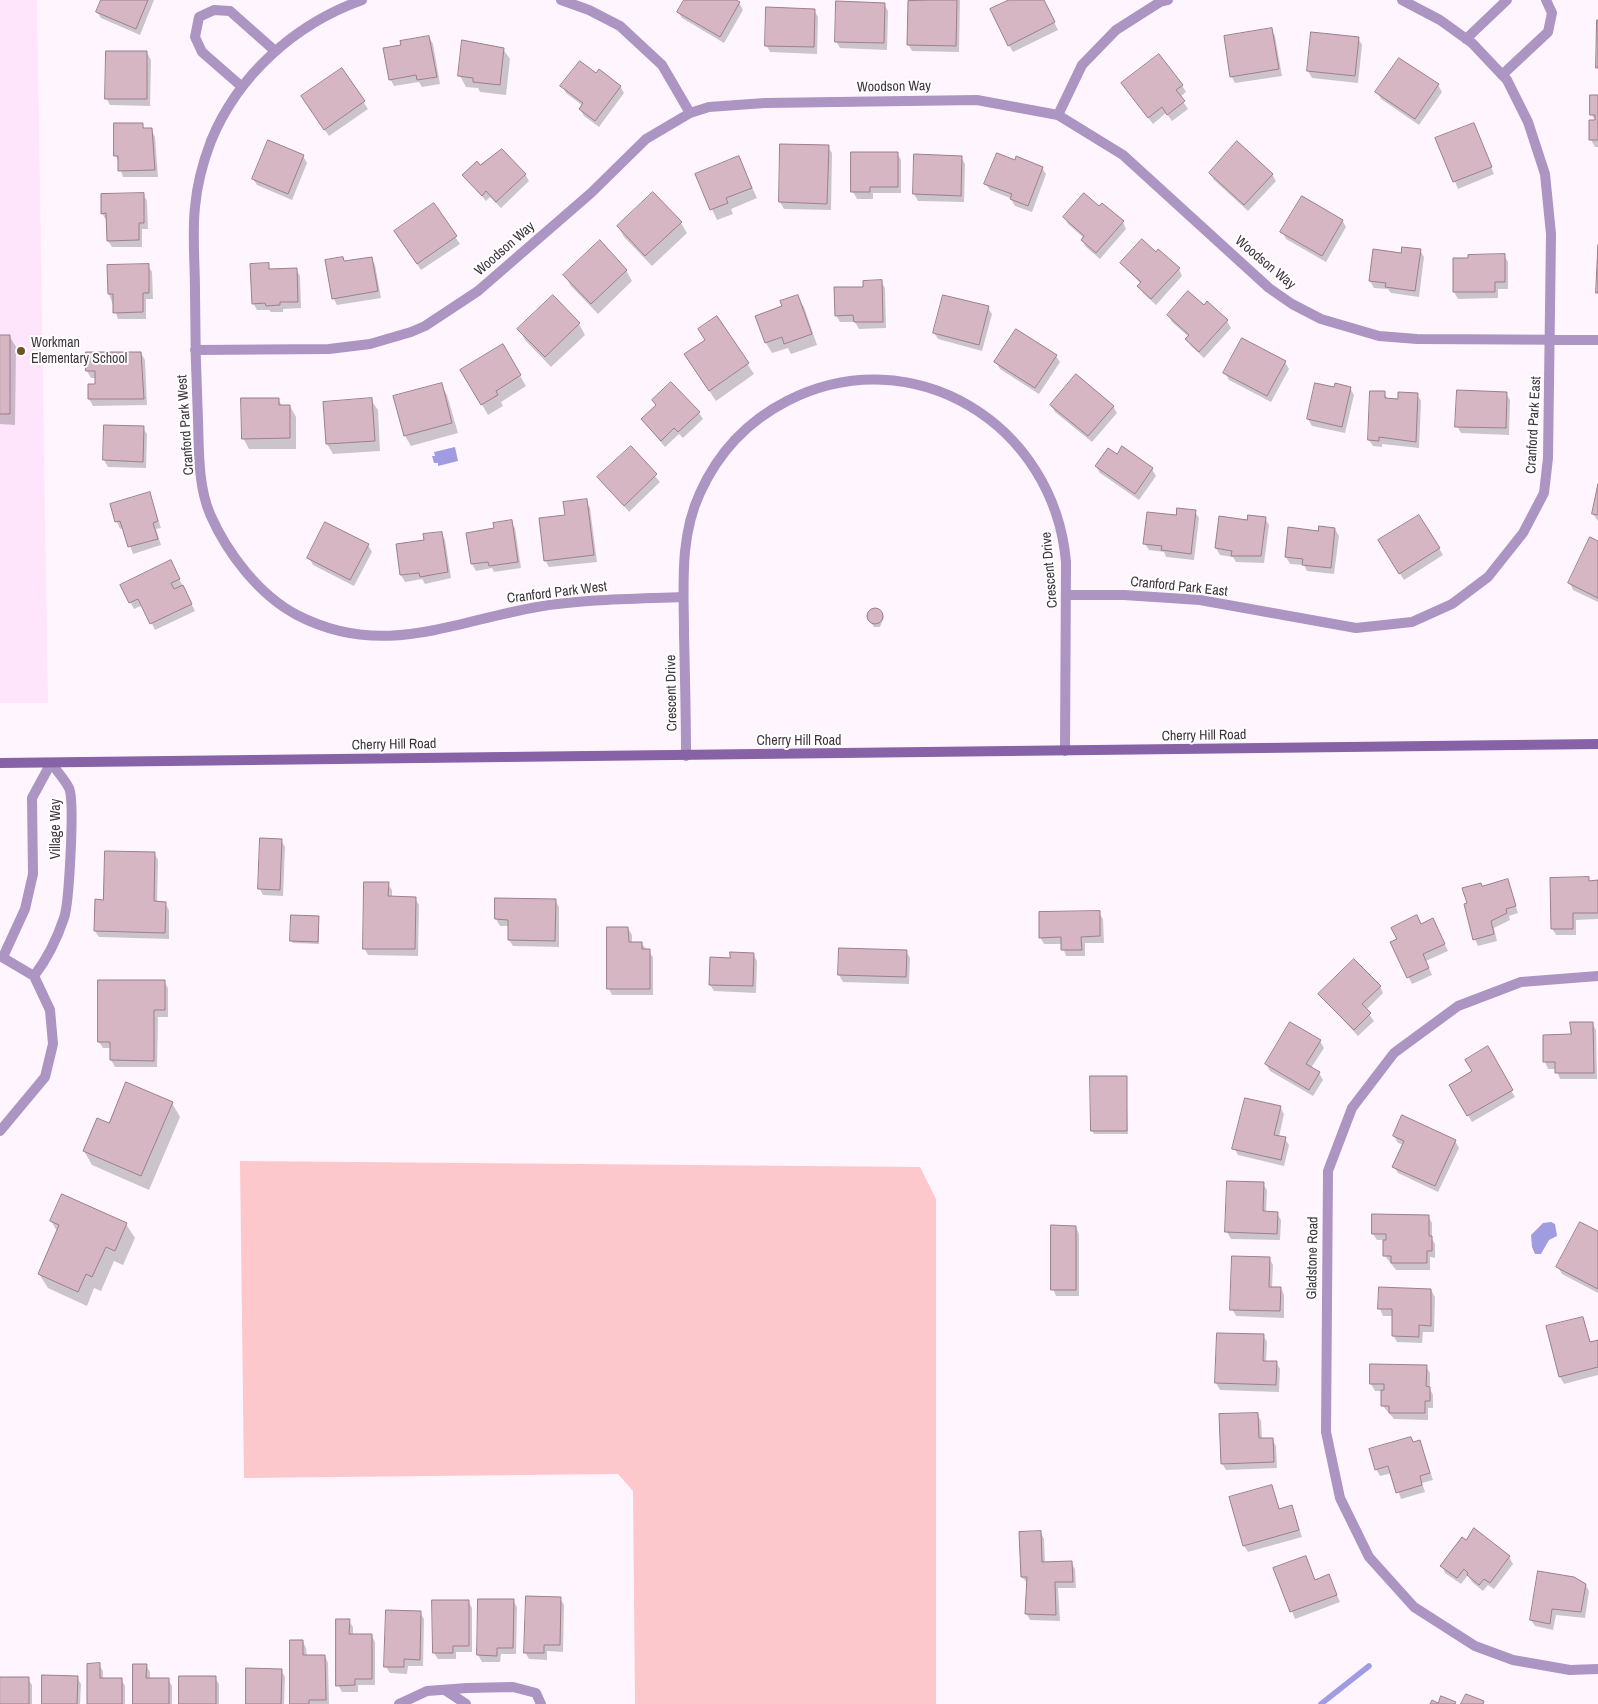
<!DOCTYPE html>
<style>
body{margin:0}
canvas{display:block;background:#fff5fe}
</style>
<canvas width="1598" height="1704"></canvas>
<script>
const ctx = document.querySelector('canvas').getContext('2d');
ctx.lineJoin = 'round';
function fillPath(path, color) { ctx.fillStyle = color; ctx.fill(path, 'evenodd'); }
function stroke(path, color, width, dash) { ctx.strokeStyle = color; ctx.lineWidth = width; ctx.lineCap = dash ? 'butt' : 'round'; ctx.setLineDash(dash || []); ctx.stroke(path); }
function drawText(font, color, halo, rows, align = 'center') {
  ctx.font = font + ' "Archivo Narrow",sans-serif'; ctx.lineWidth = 4; ctx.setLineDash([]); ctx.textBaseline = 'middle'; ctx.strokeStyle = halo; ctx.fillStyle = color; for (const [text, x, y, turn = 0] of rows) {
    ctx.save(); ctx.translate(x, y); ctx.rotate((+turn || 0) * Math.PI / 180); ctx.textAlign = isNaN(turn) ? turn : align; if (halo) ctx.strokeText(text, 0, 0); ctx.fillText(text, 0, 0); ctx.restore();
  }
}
const built = new Path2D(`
 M0,0H37L48,703H0Z`);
const green = new Path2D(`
 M240,1161L920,1167L936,1199V1704H635L633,1491L618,1474L244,1478Z`);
const water = new Path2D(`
 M455,447L458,461L438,466V463H434L432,456H435L434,452Z
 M1551,1222L1555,1224L1557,1236L1549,1240L1541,1254H1535L1532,1247L1531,1235L1543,1223Z`);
const shadow = new Path2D(`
 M102,0H154L140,35L101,18L97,12Z
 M685,0H734L739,3L743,10L724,43L682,18L678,12Z
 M934,0H960L959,52L912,51L908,44Z
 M1012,0H1043L1058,30L1013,52L1009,45Z
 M884,4L888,11L887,50L840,48L836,41Z
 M814,10L818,17L817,54L770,52L766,45Z
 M1271,29L1275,36L1282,76L1235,83L1231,76Z
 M429,37L433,44L440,84L422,87L419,82L394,86L390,79L402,46Z
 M1358,38L1362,45L1358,83L1312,78L1308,71Z
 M503,49L510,59L506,95L480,92L478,88L466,87L460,76Z
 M147,53L151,60L150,106L110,105L106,98Z
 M342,69L368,109L329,136L306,103Z
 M596,75L620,86L624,93L599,127L584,116L580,109L583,106L566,93L562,86Z
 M1182,85L1186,92L1180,97L1188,109L1172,121L1166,113L1153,124L1127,90Z
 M1438,85L1442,92L1419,125L1381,99L1377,92Z
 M1598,96V147H1595L1591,140V121H1595L1592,115Z
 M142,124L145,130H151L155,137L158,177H123L116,156Z
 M1473,124L1494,174L1458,189L1437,139Z
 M828,147L832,153L831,210L784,209L780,202Z
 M852,153H897L901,160V193H873V199H857L853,192Z
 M303,156L307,163L292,200L257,185L253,179Z
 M738,157L757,198L731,209L733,214L717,220L696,175Z
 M961,157L965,164L964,202L918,201L914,194Z
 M489,158L525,174L529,181L501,208L490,197L486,201L464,175L480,167Z
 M1015,162L1042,168L1046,174L1032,212L1015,206L1010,198L990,190L986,184Z
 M1210,173L1272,174L1276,181L1248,211L1214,180Z
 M143,194L147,201L148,229H142V247H112L108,241L106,220L102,213Z
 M434,205L460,244L421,270L399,238Z
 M1100,208L1123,222L1126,229L1100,259L1086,247L1082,240L1084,238L1068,224L1064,217Z
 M1342,220L1346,227L1326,262L1286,239L1282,232Z
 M681,223L687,233L652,266L624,237L618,226Z
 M1420,250L1424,257L1419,297L1391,293L1388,289L1374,288L1370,281L1402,254Z
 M1156,253L1179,269L1182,276L1156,305L1143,293L1139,286L1141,284L1121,263Z
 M1504,255L1508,262V289H1498V298L1458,299L1454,292Z
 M343,258L345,263L371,258L375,265L381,298L337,305L334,299Z
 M268,265L271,270L296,269L300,276L301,308L283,309V312H271L269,310H257L253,303Z
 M148,266L152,272L153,299H146V319H118L109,294Z
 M626,270L632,281L598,314L571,286L565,275Z
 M881,282L885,288L886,328L859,329L855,322H840L836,315L865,288Z
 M797,296L804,307L817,345L791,354L788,348L772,353L766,343L783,307Z
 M553,297L579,324L585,335L551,367L525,340L519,329Z
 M1204,307L1227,321L1231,328L1204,358L1191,346L1187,339L1189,337L1172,322L1168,315Z
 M988,308L992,314L982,351L938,339L934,333Z
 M717,318L754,374L716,401L692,365Z
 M0,337H10L16,347L15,425L0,424Z
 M503,346L526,386L501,402L503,406L488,415L462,370Z
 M87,353H141L145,360L147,405L93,406L89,399L96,385V378H91L87,371Z
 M1056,356L1060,362L1039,394L1000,369L996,362Z
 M1285,362L1289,369L1271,402L1229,380L1225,373Z
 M441,385L447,395L458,433L411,446L405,436Z
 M1350,388L1354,395L1345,433L1312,426L1308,419L1335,389Z
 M1384,393L1388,399L1399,400L1417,394L1421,401L1419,448L1382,444V447L1373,446L1369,440Z
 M1506,393L1510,400L1509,435L1461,433L1457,426Z
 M278,399L282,406H290L296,417V449H249L243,438Z
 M371,400L378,410L380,451L333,454L327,444Z
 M1051,405L1113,406L1117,413L1092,442L1055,412Z
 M699,413L703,419L683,438L679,434L665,447L642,420Z
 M105,426L143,428L147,434L146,468L108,467L104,460Z
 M630,448L660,482L629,512L599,477Z
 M1123,448L1152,469L1156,476L1139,500L1100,473L1096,466L1117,456Z
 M1598,491V521L1593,514Z
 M149,493L161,528L156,529L161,545L133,554L124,528L120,529L117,522L111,505Z
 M586,501L590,508L597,562L549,567L545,560L566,516Z
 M1195,512L1199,518L1194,560L1166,557L1164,552L1149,550L1145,544L1177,517Z
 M1265,518L1269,525L1264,563L1236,562L1233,557L1220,555L1216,548L1248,521Z
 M511,522L515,528L521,568L494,572L492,568L476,571L472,564L468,534L495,529Z
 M1335,529L1339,536L1334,574L1307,571L1304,565L1290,564L1286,557L1319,532Z
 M441,533L445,540L451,578L425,584L422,579L405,582L401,575Z
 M1598,542V602L1573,590L1570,583Z
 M368,545L372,552L354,586L313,565L309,558Z
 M1383,547L1439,548L1443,555L1404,580Z
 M174,568L195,611L155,630L143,605L134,609L121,585Z
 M877,609L884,617L880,627H874L868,619L871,610Z
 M281,840L285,847L283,896L263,895L260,889Z
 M154,853L158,860L157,903H165L169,910V939L99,937L95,931L105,901Z
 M1588,878L1590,882H1598V919L1576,920V935H1556L1552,928Z
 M1508,881L1518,913L1509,916L1510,920L1494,928L1497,941L1478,946L1475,939L1482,887Z
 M388,884L392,890V898H415L419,905L418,956L368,955L364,948Z
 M496,899L555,900L559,907V947L513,946L509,940V926H500L496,919Z
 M1099,913L1103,919L1104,943H1085V956H1066L1062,944H1044L1040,937Z
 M318,917L319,944L293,943L291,940Z
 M1421,926L1436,927L1448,951L1426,961L1432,975L1412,984L1392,943Z
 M628,928L632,935V943H641L653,957V995H612L609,989Z
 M840,949L906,951L910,958L909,984L843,982L839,975Z
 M753,954L757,961L756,993L714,991L710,985L731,959Z
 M164,981L168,988V1017H158L157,1067H115L111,1060V1048H103L99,1042Z
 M1380,986L1383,993L1366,1010L1374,1021L1358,1036L1319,994Z
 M1592,1023L1596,1030L1597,1079H1560L1556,1069H1548L1545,1062L1572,1036Z
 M1320,1041L1324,1048L1311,1068L1319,1073L1323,1080L1313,1096L1270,1071L1266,1064Z
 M1487,1048L1515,1097L1472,1122L1451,1085L1474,1072Z
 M1126,1077L1128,1134H1094L1092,1131Z
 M172,1103L180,1117L149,1190L92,1165L84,1151L109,1124Z
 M1280,1107L1284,1114L1279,1137L1285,1139L1289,1145L1284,1166L1238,1155L1234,1148Z
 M1394,1136L1455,1141L1459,1148L1438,1192L1398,1173L1394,1167L1404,1145L1398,1143Z
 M1263,1184L1267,1190L1266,1213H1277L1281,1220L1280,1240L1231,1239L1227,1232Z
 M1428,1216L1432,1223V1239L1435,1244V1258L1430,1257V1270H1396L1385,1256V1240H1377L1373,1234Z
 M51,1221L126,1224L135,1238L123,1265L114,1261L101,1291L94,1288L87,1306L48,1288L39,1274L58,1233Z
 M1076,1227L1079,1234V1296H1056L1053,1289Z
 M1598,1233V1293L1562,1274L1558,1267Z
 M1269,1258L1273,1265L1272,1288H1281L1284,1295V1318L1236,1316L1232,1309Z
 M1431,1290L1435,1297L1434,1332H1423L1422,1343L1397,1342L1393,1335L1394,1316H1383L1380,1309Z
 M1582,1318L1591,1343L1598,1341V1375L1564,1384L1560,1377L1548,1327Z
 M1263,1335L1267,1342L1266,1362H1276L1280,1369L1279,1392L1220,1390L1216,1383Z
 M1426,1366L1430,1373V1389L1433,1395V1408H1428V1420L1394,1419L1382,1405L1383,1391H1375L1371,1384Z
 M1257,1414L1261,1421L1262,1439H1272L1276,1446L1277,1468L1226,1470L1222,1463Z
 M1420,1442L1433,1480L1422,1483L1425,1492L1401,1499L1392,1473L1380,1476L1376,1469L1414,1443Z
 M1271,1486L1280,1510L1292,1506L1302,1537L1248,1552L1244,1546Z
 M1021,1533H1041L1044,1539L1045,1563H1071L1075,1569L1076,1588H1058L1060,1621L1030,1620L1026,1613L1028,1584L1022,1577Z
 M1509,1557L1513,1564L1494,1589L1488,1585L1483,1591L1472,1582L1468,1575L1461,1584L1445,1573L1442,1566Z
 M1305,1558L1315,1581L1329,1576L1340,1602L1295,1619L1275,1569Z
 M1585,1584L1589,1591L1585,1618L1556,1615L1553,1630L1535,1626L1531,1620Z
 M560,1598L564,1605L563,1652L547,1651V1660L529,1659L525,1652Z
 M513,1600L517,1607L516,1654H501L500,1662H482L478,1655Z
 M468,1601L472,1608V1652H456V1659H438L434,1653Z
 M420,1612L424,1619L423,1666H408L407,1674L390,1673L386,1667Z
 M349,1621L353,1627V1635H371L375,1642V1685H358V1692H342L338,1685Z
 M303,1642L306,1648L307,1656H325L328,1663L329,1704H291Z
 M99,1665L103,1671V1679H121L125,1686V1704H88Z
 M146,1665L150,1672V1679H168L172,1686V1704H135Z
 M281,1670L285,1677L284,1704H247Z
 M77,1677L81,1684L80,1704H43Z
 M215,1678L219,1684V1704H181Z
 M0,1679H28L32,1685V1704H0Z`);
const stream = new Path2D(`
 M1321,1704L1369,1666`);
const building = new Path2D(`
 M101,0H148L136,29L96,12Z
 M684,0H736L740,2L720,37L677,12Z
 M933,0H957L956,46L907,45L908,1Z
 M1009,0H1044L1055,22L1008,46L990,9Z
 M836,1L885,3L884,43L835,42Z
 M766,7L815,9L814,47L765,46Z
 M1597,20H1598V68H1596Z
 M1272,28L1279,69L1230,77L1224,36Z
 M1311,32L1359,37L1355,76L1307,71Z
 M429,36L437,77L417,80L416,75L389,80L383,48L401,45L400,41Z
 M462,40L504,48L500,85L473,82V78L458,76Z
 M106,51H147V99H105Z
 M1159,54L1183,85L1176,90L1185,101L1167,115L1162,107L1148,118L1121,83Z
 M1399,58L1439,84L1415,119L1375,92Z
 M580,61L596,73L599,69L621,86L595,121L579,109L583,103L560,86Z
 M342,68L365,101L324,130L301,96Z
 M1590,95H1598V140H1589V120H1595V115H1590Z
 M114,123H143V128H152L155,170L118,171V156H114Z
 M1474,123L1492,167L1453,182L1435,138Z
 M268,140L304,155L288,194L252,179Z
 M1237,141L1273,174L1244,205L1209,173Z
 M780,144L829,145L827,204L779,202Z
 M502,149L526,174L496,202L486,191L482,196L462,175L477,161L480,165Z
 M851,152H898V187H870V192H851Z
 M997,153L1015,160L1016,156L1043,167L1028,206L1010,199L1012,194L984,184Z
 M914,154L962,156L961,196L913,194Z
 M739,156L752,188L726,198L728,203L710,210L695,174Z
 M653,192L682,222L645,256L617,226Z
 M144,193V223H139V240L107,241L106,213L101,214V194Z
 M1084,193L1099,206L1102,203L1124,221L1096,253L1081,240L1084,236L1063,217Z
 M1302,196L1343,220L1322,256L1280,232Z
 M434,203L457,236L417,264L394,231Z
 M1142,239L1156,252L1158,249L1180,268L1151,299L1137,286L1141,282L1120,263Z
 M600,240L627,270L591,304L563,275Z
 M1598,245V293H1596Z
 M1402,247L1421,249L1415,291L1385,287L1386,283L1369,281L1373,249L1401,253Z
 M1505,254V282H1495V292H1453V258H1468V255Z
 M343,257L344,261L372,257L378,291L332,299L325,260Z
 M269,263V269L297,268L298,302H280V305L266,306L265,303L252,304L250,264Z
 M149,264V293H143V312L113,313V294H108L107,265Z
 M882,280L883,322H854L853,315L835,316L834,287H863V281Z
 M1188,291L1204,305L1207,301L1228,320L1199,352L1185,339L1189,335L1167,315Z
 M553,295L580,323L545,357L517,329Z
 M798,295L812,334L784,344L782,337L765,343L755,316L782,306L780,301Z
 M943,295L989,306L979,345L933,333Z
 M717,316L749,363L709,391L684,354L705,340L698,329Z
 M1016,329L1057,355L1035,388L994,362Z
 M0,335H10V414H0Z
 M1242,338L1286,361L1267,396L1223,373Z
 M503,344L521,375L496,391L498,395L481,405L460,370Z
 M86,352H141L144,399H88V384H95V371H86Z
 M1076,374L1114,406L1088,436L1050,405Z
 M671,382L700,412L678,432L674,428L661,441L641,419L656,405L652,400Z
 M442,383L452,423L404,436L393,396Z
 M1315,383L1334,387L1335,383L1351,387L1342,427L1307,419Z
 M1457,390L1507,392L1506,428L1455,427Z
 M1370,391H1385V398L1398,399V392L1418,393L1416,442L1379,437V441L1368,440Z
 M241,398H279V405H290V438L242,439Z
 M372,398L375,441L326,444L323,402Z
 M104,425L144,426L143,462L103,460Z
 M631,446L657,474L624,506L597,477Z
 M1122,446L1153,468L1135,494L1095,466L1108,448L1117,454Z
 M1598,484V515L1592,514Z
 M150,492L158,521L153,523L158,539L128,547L120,521L115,522L110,504Z
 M587,499L594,555L544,561L539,518L565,515L563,502Z
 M1177,508L1196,510L1191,554L1161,550L1162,546L1143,544L1147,512L1176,515Z
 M1248,515L1266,517L1261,556H1231L1232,551L1215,548L1219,516L1247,520Z
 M1419,515L1440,548L1399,574L1378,540Z
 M512,520L518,562L489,566L488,562L471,564L466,533L494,528L493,523Z
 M325,522L369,544L350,580L307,558Z
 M1319,526L1335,528L1331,568L1302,565L1303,559L1285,557L1288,527L1318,531Z
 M442,532L448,572L420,577L419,573L400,575L396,544L424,540L423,534Z
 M1590,537L1598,541V598L1568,583Z
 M171,560L180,579L171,583L174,589L183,585L192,604L150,624L138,599L129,603L120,585Z
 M867 616a8 8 0 1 1 16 0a8 8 0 1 1-16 0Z
 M260,838L282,839L280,890L258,889Z
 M105,851L155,852L154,901L166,902L165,933L94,931L95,899L103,900Z
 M1589,877V881L1598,880V913H1573V929H1551L1550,878Z
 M1508,879L1516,906L1506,909L1507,913L1491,921L1494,934L1473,940L1464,904L1467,903L1462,888L1481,883L1482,886Z
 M364,882H389L388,896L416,897L415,949H363Z
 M495,898L556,899L555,941L508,940V920L495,919Z
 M1100,911V936L1081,937L1082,950H1061V937L1039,938V912Z
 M291,915L319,916L318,942L290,941Z
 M1417,915L1421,924L1433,918L1445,944L1423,954L1429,968L1407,978L1390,942L1397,939L1391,928Z
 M607,927H628L629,942H642V949H650V989H607Z
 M839,948L907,950L906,977L838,975Z
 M730,952L754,953L753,986L709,985L710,957L730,958Z
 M1354,959L1381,986L1362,1004L1371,1013L1354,1030L1318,994Z
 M98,980H165V1010H154V1061L110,1060V1042H98Z
 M1290,1022L1321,1040L1306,1064L1320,1072L1309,1090L1265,1064Z
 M1570,1022H1593L1594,1073H1555V1062H1543V1035L1571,1034Z
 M1488,1046L1513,1090L1467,1116L1449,1085L1472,1071L1465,1060Z
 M1090,1076H1127V1131H1091Z
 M126,1082L173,1102L141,1176L83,1151L97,1118L109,1123Z
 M1245,1098L1281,1106L1274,1135L1286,1137L1281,1160L1232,1149Z
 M1402,1115L1456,1140L1435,1186L1392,1167L1404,1141L1393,1136Z
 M1227,1181L1264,1182L1263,1211L1278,1212L1277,1234L1225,1232Z
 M62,1194L127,1223L115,1251L106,1247L92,1277L86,1274L78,1292L38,1274L59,1225L50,1221Z
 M1372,1214L1429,1215V1236H1432V1251H1427V1263H1391V1256H1383V1240H1386V1234H1372Z
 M1580,1222L1598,1231V1289L1556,1267Z
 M1051,1225L1076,1226V1290H1051Z
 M1232,1256L1270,1257L1269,1287H1281L1280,1311L1230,1310Z
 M1379,1287L1431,1289V1326L1419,1325V1337L1392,1336V1309H1378Z
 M1583,1317L1590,1342L1598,1340V1367L1559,1377L1546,1326Z
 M1217,1333L1264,1334L1263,1361H1277L1276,1385L1215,1383Z
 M1370,1364L1427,1365L1426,1386L1430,1387V1401H1425V1413H1389V1406H1381V1390H1384V1384H1370Z
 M1258,1413L1259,1438H1273L1274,1462L1221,1464L1219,1414Z
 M1411,1437L1413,1442L1420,1440L1430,1473L1420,1476L1422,1485L1396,1493L1388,1466L1375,1470L1369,1449Z
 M1272,1485L1279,1509L1292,1505L1299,1530L1243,1546L1229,1497Z
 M1474,1528L1510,1556L1490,1583L1484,1579L1479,1585L1467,1575L1468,1573L1464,1569L1457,1578L1440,1566L1462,1537L1466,1540Z
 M1041,1531L1042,1562L1072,1561L1073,1582H1055L1056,1615L1025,1614L1027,1577H1021L1019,1532Z
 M1306,1556L1315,1580L1329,1574L1337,1595L1290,1612L1273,1568Z
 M1538,1571L1574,1577L1586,1584L1581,1612L1552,1609L1550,1624L1530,1620Z
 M526,1596L561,1597L560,1645H544V1653H524Z
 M478,1599H514L513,1648H497V1656L477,1655Z
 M432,1600H469V1646H453V1653H433Z
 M386,1610L421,1611L420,1660L404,1659V1667H384Z
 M336,1619H350L349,1634H372V1679H355V1685L336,1686Z
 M290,1640H303V1655H325L326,1700H309V1704H290Z
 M100,1663V1678H122V1704H87V1664Z
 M133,1664H147L146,1678H169V1704H133Z
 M246,1668L282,1669L281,1704H246Z
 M42,1675L78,1676L77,1704H42Z
 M179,1676H216V1704H179Z
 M0,1677H29V1704H0Z
 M1466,1694L1484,1701L1483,1704H1461Z
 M1441,1696L1456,1702L1455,1704H1430L1432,1700L1438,1703Z`);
const street = new Path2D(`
 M362,0C295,24 238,75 211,141C203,162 197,184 195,207C192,234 195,263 195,291C195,334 196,377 198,420C199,450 198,486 210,514C227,553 259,595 297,615C382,659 451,622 537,607C585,599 634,599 683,597
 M561,0L589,10L620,26L662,65L690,113
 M1466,39L1507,0
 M1502,75L1548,32L1552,13L1546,0
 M241,86L202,52L195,37L199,17L214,10L230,11L274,50
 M1058,115L1082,65L1116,30L1160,2L1168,0
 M195,350L329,349L370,344L411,332L425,326L478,291L591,193L646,139L690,113L709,107L765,103L977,100L1058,115L1123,155L1269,288L1292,304L1321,319L1379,336L1417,339L1598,340
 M1067,595H1124L1200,600L1356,628L1412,622L1452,604L1488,577L1523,533L1544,493L1548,458L1551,234L1545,174L1528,122L1507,80L1472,43L1440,20L1402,0
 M686,756C686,715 685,675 684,635C684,587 679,538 700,493C718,453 748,421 787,401C913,337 1054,424 1066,562L1065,751
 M0,956L34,976L50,1010L53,1044L45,1077L0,1131
 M3,957L25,909L33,874L32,798L51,763C57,771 65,780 69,788C75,801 69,904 64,918C57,939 47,959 34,976
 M1598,976L1521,982L1458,1006L1394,1053L1352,1108L1328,1171L1326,1432L1340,1498L1369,1557L1414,1607L1475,1646L1513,1660L1570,1670L1598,1669
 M445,1690L466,1704
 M399,1704L427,1691L467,1688L513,1687L536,1693L541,1704`);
const secondary = new Path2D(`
 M0,763L1598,744`);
const markers = [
 [21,351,5,"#6e5426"]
];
const streetNames = [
 ["Woodson Way",894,87,-1],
 ["Woodson Way",505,249,-41],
 ["Woodson Way",1265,263,40],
 ["Cranford Park West",186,425,-94],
 ["Cranford Park East",1534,425,-87],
 ["Crescent Drive",1050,570,-95],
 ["Cranford Park East",1179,587,6],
 ["Cranford Park West",557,593,-7],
 ["Crescent Drive",672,693,-91],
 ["Cherry Hill Road",1204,736,-1],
 ["Cherry Hill Road",799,741],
 ["Cherry Hill Road",394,745,-1],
 ["Village Way",56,829,-90],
 ["Gladstone Road",1313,1258,-89]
];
const poiNames = [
 ["Workman",31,343],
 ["Elementary School",31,359]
];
fillPath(built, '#fee5fb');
fillPath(green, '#fdc8cc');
fillPath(water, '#9f9ce2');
fillPath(shadow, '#0003');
stroke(stream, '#9f9ce2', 5.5);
fillPath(building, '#d5b6c2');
stroke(building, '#9c7f8b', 1);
stroke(street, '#ac94c3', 10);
stroke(secondary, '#8762a7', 10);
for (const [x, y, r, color] of markers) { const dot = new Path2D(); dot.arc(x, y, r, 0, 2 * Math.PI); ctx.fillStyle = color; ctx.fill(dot); stroke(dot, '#fff', 2); }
drawText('14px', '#3e353d', '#fff', streetNames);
drawText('14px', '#3e353d', '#fff', poiNames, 'left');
</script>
